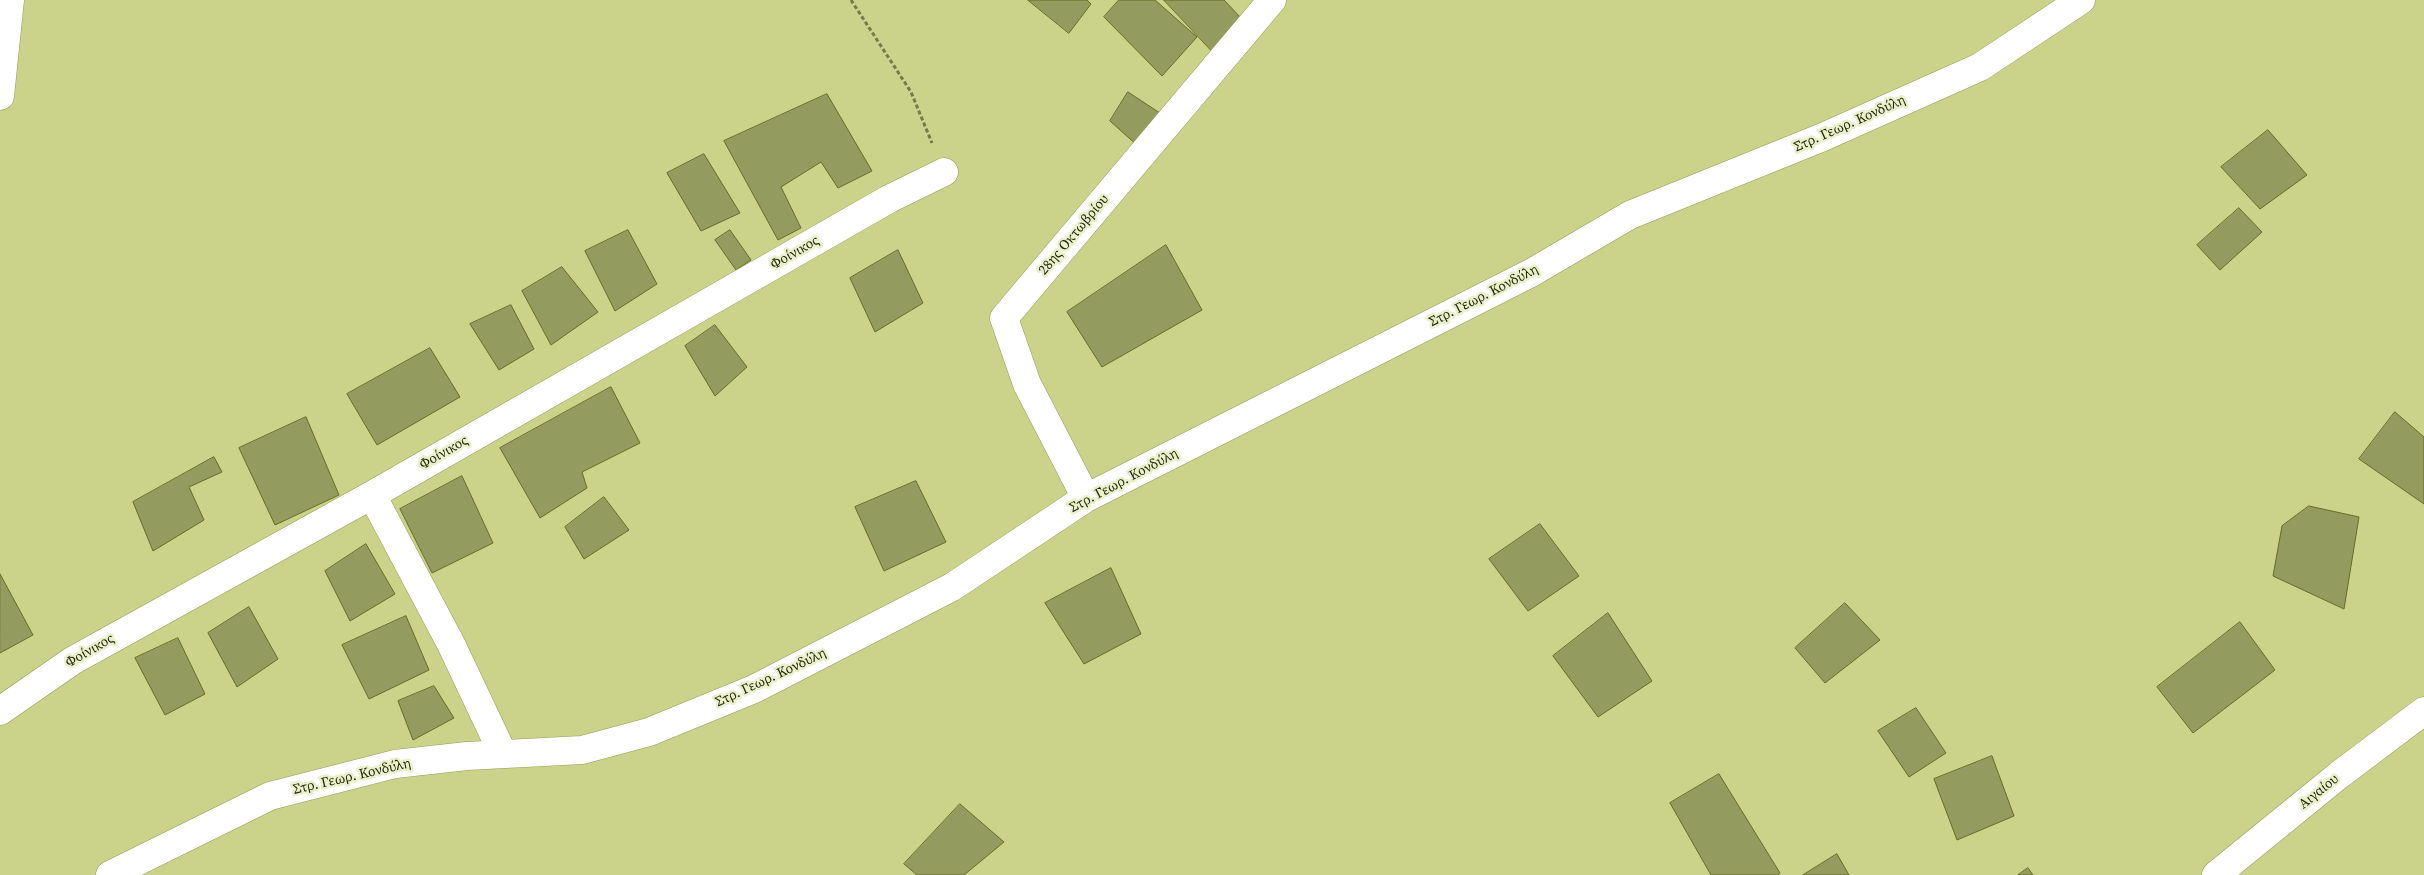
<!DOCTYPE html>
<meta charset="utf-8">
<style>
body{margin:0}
canvas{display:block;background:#cad389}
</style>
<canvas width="2424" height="875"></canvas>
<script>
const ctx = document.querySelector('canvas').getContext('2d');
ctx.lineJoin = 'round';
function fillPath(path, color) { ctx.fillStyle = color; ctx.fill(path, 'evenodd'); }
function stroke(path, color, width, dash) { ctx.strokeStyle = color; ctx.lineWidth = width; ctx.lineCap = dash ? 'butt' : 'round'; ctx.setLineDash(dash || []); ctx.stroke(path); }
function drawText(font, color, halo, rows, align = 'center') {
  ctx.font = font + ' "Source Serif 4",serif'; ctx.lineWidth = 5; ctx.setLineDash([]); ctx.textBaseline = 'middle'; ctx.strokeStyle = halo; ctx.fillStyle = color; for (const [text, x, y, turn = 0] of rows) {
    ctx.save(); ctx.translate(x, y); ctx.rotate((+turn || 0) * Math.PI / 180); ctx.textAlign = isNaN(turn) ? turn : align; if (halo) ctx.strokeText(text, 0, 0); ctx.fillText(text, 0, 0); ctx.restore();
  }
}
const building = new Path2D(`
 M1028,0H1087L1091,4L1069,33Z
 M1119,0H1155L1197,37L1162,76L1104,17Z
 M1164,0H1224L1241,18L1212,51Z
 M1128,92L1166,117L1139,147L1110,121Z
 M827,94L872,171L838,188L821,162L781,187L801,228L778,240L724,141Z
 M2268,130L2307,175L2260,209L2221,167Z
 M704,154L740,213L701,231L667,173Z
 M2239,208L2262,232L2220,270L2197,245Z
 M628,230L657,284L615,311L585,251Z
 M730,230L751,260L736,270L715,240Z
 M1166,245L1202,310L1102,367L1067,312Z
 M898,250L923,303L875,332L850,278Z
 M562,267L598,312L551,345L522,291Z
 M511,305L534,349L499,370L470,324Z
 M715,325L747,367L715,396L685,346Z
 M430,348L460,397L377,445L347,394Z
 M611,387L640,443L582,472L587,488L540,518L500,448Z
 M2395,412L2424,437V504L2359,459Z
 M306,417L339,495L275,525L239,448Z
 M214,457L222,472L189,487L204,520L153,551L133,502Z
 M462,476L493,543L432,573L400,509Z
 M916,481L946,542L884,571L855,507Z
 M604,497L629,530L584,559L565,527Z
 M2309,506L2359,517L2344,609L2273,576L2282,526Z
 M1540,524L1579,576L1528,611L1489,559Z
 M366,544L395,594L350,621L325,571Z
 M1111,568L1141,634L1084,664L1045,603Z
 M0,574L33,635L0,653Z
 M1845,603L1880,640L1825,683L1795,648Z
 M249,607L278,659L237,687L208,633Z
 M1608,613L1652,681L1598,717L1553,656Z
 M406,616L429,670L369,699L342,645Z
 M2240,622L2275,670L2193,733L2157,687Z
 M178,638L205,694L165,715L135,658Z
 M434,686L454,718L413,740L398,701Z
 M1916,708L1946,753L1909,777L1878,731Z
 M1992,756L2014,816L1957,840L1934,779Z
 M1719,774L1780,873L1778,875H1711L1670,803Z
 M960,804L1004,842L964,875H917L904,864Z
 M1837,854L1849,875H1803Z
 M2028,868L2033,875H2018Z`);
const path = new Path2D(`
 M851,0L911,92L932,143`);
const minor = new Path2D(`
 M0,96L10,0
 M372,495L451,644L503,754
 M1086,498L1027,384L1004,318L1272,0
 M0,711L72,661L372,495L889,199L944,172
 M110,875L270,796L395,764L467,756L582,750L649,732L754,689L952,587L1086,498L1531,273L1630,215L1823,137L1980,67L2081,0
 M2216,875L2339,775L2424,711`);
const streetNames = [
 ["Στρ. Γεωρ. Κονδύλη",1850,124,-24],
 ["28ης Οκτωβρίου",1074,235,-50],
 ["Φοίνικος",795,253,-30],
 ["Στρ. Γεωρ. Κονδύλη",1484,296,-27],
 ["Φοίνικος",444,453,-30],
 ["Στρ. Γεωρ. Κονδύλη",1124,481,-28],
 ["Φοίνικος",90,651,-30],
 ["Στρ. Γεωρ. Κονδύλη",771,678,-25],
 ["Στρ. Γεωρ. Κονδύλη",352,777,-13],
 ["Αιγαίου",2319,792,-39]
];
fillPath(building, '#949b5f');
stroke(building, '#666c23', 1);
stroke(minor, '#949c54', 29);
stroke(path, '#757b47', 3, [4, 2.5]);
stroke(minor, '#fff', 28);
drawText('14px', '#242608', '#ebf0cc', streetNames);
</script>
